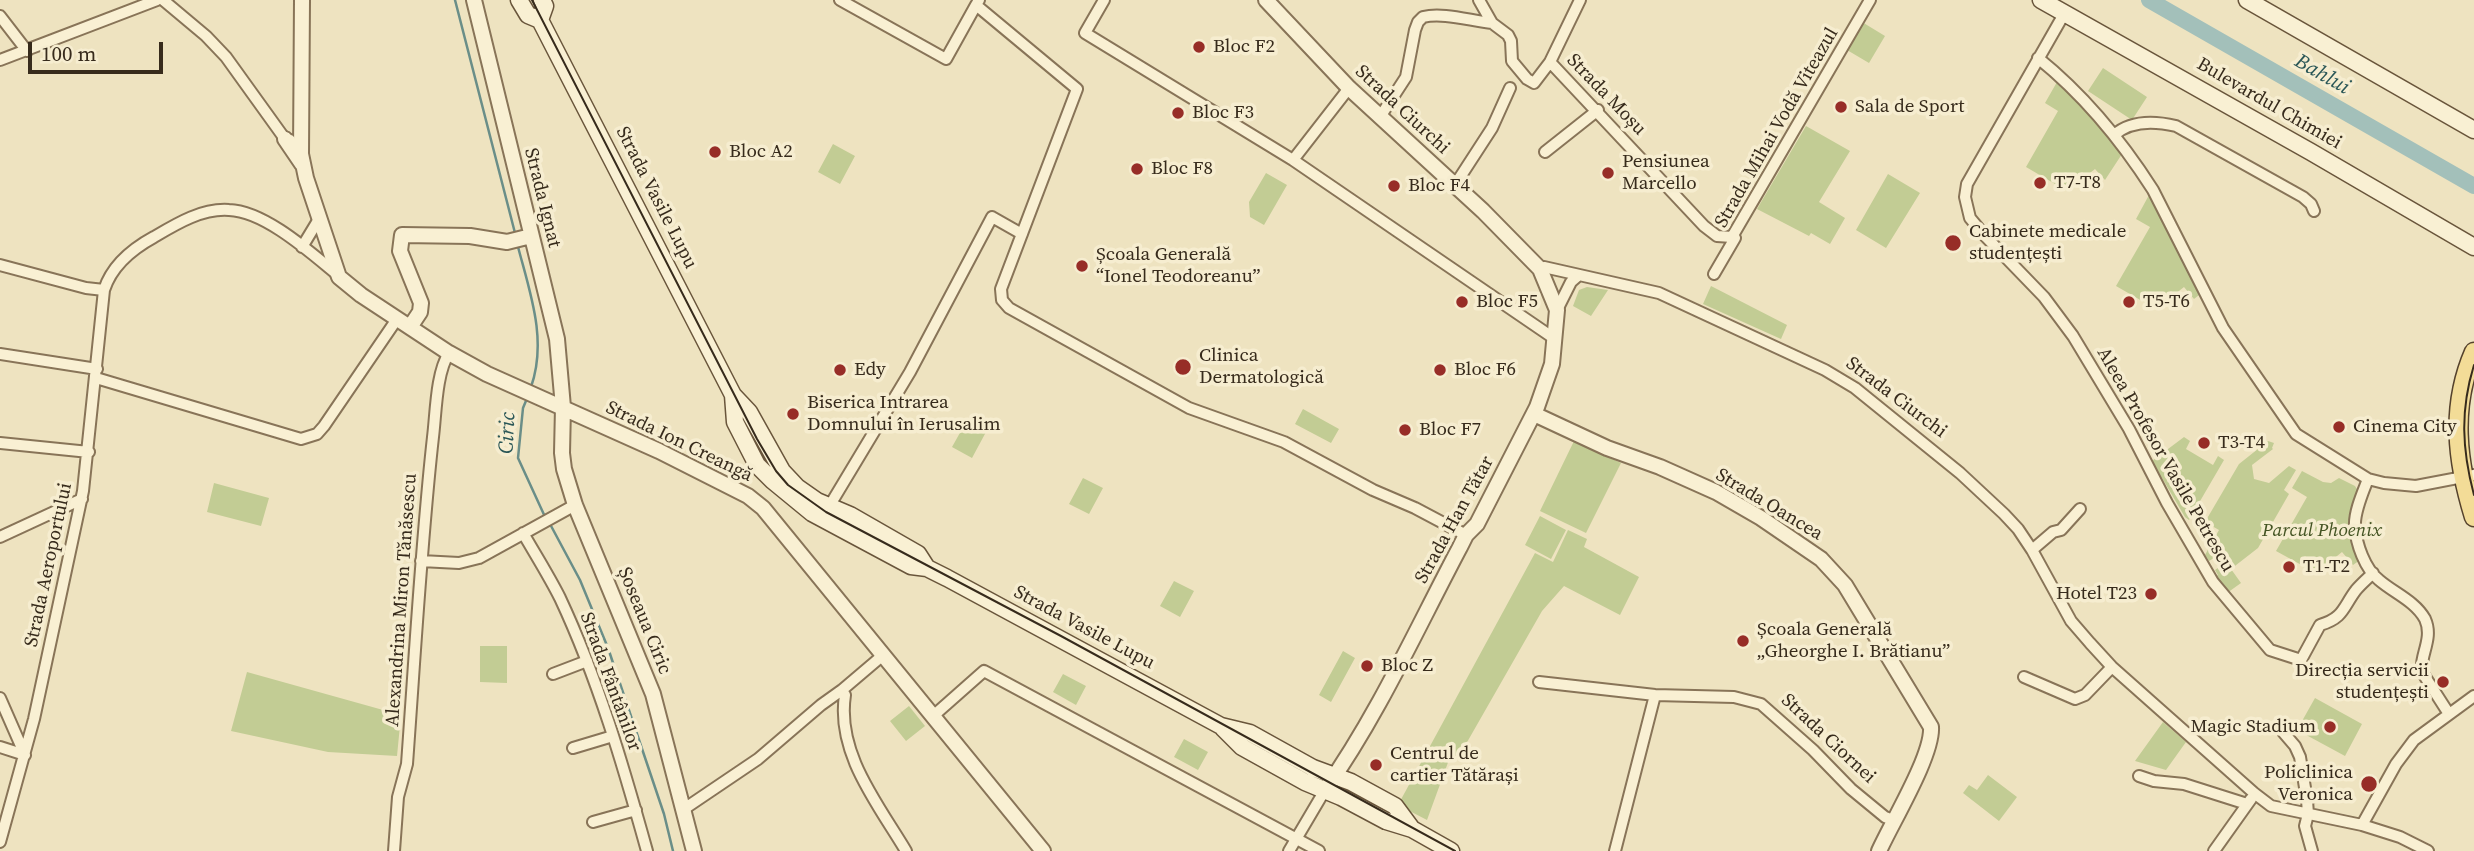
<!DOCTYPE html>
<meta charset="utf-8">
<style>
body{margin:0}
#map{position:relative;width:2474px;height:851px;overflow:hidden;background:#eee3c0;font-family:"Source Serif 4",serif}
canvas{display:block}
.scale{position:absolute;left:28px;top:42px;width:135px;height:32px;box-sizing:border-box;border:4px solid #372b1c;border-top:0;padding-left:9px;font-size:21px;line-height:24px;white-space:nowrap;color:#372b1c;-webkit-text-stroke:5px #f6edd0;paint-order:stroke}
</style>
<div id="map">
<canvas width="2474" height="851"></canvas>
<div class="scale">100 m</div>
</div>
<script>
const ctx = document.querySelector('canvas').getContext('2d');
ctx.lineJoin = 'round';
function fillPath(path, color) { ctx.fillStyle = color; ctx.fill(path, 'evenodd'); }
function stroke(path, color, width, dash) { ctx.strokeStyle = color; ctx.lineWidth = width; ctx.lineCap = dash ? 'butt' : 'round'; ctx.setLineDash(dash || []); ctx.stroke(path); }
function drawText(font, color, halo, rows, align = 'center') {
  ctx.font = font + ' "Source Serif 4",serif'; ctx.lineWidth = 7; ctx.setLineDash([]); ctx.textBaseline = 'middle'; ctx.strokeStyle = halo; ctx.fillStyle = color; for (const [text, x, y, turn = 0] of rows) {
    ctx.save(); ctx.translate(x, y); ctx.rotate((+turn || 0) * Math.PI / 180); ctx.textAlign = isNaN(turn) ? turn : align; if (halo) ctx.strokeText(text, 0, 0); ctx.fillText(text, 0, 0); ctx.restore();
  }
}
const green = new Path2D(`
 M1862,22L1885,36L1869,63L1847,50Z
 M2103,68L2147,97L2132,120L2088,91Z
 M2057,82L2082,107L2122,154L2105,180L2095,169L2067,191L2026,167L2058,111L2045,103Z
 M1806,126L1850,151L1819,202L1845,218L1830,244L1811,233L1809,236L1757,209Z
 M833,144L855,156L840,184L818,172Z
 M1266,173L1287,185L1264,225L1250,217L1249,202Z
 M1888,174L1920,193L1886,248L1856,230Z
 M2149,195L2199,295L2194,299L2184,287L2156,309L2116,286L2150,227L2136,219Z
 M1711,286L1787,325L1781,339L1703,304Z
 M1587,287L1608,290L1591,316L1573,306L1579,290Z
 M1303,409L1339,429L1331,443L1295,424Z
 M966,422L986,432L972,458L952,447Z
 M2184,437L2190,441L2186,449L2213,465L2218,456L2224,460L2189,520L2185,517L2152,461Z
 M1574,441L1621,463L1586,533L1540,511Z
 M2268,441L2274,443L2272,448L2273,449L2252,465L2254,479L2269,483L2289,466L2296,470L2284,490L2289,494L2258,548L2231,569L2241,583L2227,593L2215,577L2218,575L2215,570L2225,563L2219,555L2209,561L2205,555L2219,530L2205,522L2239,464Z
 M2302,471L2323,482L2331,483L2339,478L2355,486L2360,494V560L2353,565L2342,552L2316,573L2276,551L2307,497L2292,488Z
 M1083,478L1103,488L1089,514L1069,504Z
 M214,483L269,498L261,526L207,512Z
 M1540,516L1566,530L1551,559L1525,545Z
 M1568,530L1587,539L1584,547L1639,577L1620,615L1564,586L1542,611L1458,758L1450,757L1427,820L1398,805L1535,553L1553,562Z
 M1174,581L1194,591L1180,617L1160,606Z
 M480,646H507V683L480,682Z
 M1343,651L1355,658L1331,702L1319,695Z
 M247,672L401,715L397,756L328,752L231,731Z
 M1063,674L1086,686L1076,705L1053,692Z
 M2315,698L2362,724L2345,756L2297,730Z
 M909,706L925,726L906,741L890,721Z
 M2163,722L2186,742L2166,770L2135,761Z
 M1184,739L1208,752L1198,770L1174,757Z
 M1988,775L2017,797L1999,821L1963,793L1969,785L1977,790Z`);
const stream = new Path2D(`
 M455,0L515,233
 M517,243C529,290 548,339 531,387
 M528,396L523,408L518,458L546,519
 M550,524L580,580L608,648L664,814L673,851`);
const river = new Path2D(`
 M2149,0L2474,186`);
const minor = new Path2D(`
 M163,0L206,36L226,57L285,139L290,140
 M840,0L946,59L976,5
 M979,0L976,5L1077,89L1001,289L1002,300L1009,308L1189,408L1284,442L1373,490L1415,508L1466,535
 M1104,0L1085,33L1293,160L1555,339
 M1479,0L1492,23L1508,35L1511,41L1512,61L1527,79L1534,83L1550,62L1580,0
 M2064,14L1967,184L1965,197L1970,218L1986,237L2044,297L2073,336L2129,429L2167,503L2213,582L2270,650L2301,660L2320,625C2344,618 2343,607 2356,590C2361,584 2367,579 2373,573
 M0,16L27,51
 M2038,58C2084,95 2121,140 2153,190L2223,328L2296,434L2368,479L2384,483L2416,486L2474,475
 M0,60L157,0
 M1550,62L1704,226L1717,236L1732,237
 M1380,117L1406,77L1415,30L1418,22L1423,17C1443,12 1471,21 1492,23
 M2114,135C2131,120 2155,121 2176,126L2303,197L2311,204L2314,211
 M1545,152L1598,110
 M1293,160L1349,88
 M1455,185L1492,128L1510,88
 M302,247L319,219
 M0,265L86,288L104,290
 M1540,269L1544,267L1659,293L1825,370L1855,388L1960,473L2004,514L2018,529L2032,550L2071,621L2090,643L2112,667L2254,793L2271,806L2362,825L2400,837L2428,851
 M1714,274L1735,238L1732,237L1870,0
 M1557,310L1571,282L1579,275
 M0,354L97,369
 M96,378L301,439L317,434L324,426L397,319
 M0,443L89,452
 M2368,479C2363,492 2354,512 2355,526C2356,544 2365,569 2379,580C2394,593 2415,601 2425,619C2434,639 2419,656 2422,672L2449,714
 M827,510L910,372L992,217L1022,234
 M523,533C535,554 549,576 560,598C598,679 623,765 647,851
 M0,537L82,499
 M2032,550L2053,532L2061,530L2080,509
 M421,561L459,563L479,558L575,505
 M882,656L842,690L845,695C836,753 878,804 906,851
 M553,674L587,661
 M2024,677L2075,699L2085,695L2112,667
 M1539,682L1655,695L1734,697L1761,704L1813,750L1851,789L1885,817L1893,820
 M0,698L25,755
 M932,717L984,671L1319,851
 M2283,732L2295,746L2300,757L2307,800L2308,814L2305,826L2312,851
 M0,747L25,755
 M573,748L613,736
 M2139,776L2154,781L2184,784L2247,804
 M684,809L758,759L821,705L842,690
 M593,822L636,810
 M2362,825L2396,764L2414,740L2474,696
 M0,842L34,719L83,491L104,290C112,265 132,249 154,237C176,224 202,208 229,210C265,211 311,253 338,275
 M394,851L398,797L407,764C415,655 421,545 433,437C436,413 436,373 449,353
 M1289,851L1325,790
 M1615,851L1655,695
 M2214,851L2251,799`);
const tertiary = new Path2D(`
 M302,0L301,154L306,178L339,277L361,295L449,353L487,374L659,451L748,496L763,508L1043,851
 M474,0L557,339L563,407L562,453L564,469L575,505L653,694L694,851
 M1266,0L1349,88L1483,211L1540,269L1557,310L1552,364L1537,407L1477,524L1466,535L1460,547C1417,628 1378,715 1325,790
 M285,139L302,164
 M410,327L420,312L421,303L400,251L402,235L470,236L507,242L531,236
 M1534,414L1607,448L1660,467L1716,492L1761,518L1821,559L1845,585L1931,727C1933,755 1892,822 1879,851`);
const secondary = new Path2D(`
 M519,0L528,15L540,20L733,395L749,412L782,471L797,487L817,501L850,515L918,554L927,568
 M2041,0L2311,152L2474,247
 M2247,0L2474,130
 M540,20L545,6L542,0
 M733,395L735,422L757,465L773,481L812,513L911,566L927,568L947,578L1221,726L1250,733L1313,768L1351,782L1395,806L1412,829
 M1223,728L1242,747L1305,782L1341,797L1386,821L1412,829L1451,851`);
const primary = new Path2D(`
 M2474,352C2450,407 2457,462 2474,517`);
const tram = new Path2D(`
 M532,0L757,439L776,471L788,485L826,512L1061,636L1455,851
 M2474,365C2460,410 2462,450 2474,495`);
const markers = [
 [1199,47,7,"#972d27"],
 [1841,107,7,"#972d27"],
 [1178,113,7,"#972d27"],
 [715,152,7,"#972d27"],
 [1137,169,7,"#972d27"],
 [1608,173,7,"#972d27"],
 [2040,183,7,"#972d27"],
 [1394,186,7,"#972d27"],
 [1953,243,9,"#972d27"],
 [1082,266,7,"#972d27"],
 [1462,302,7,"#972d27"],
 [2129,302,7,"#972d27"],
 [1183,367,9,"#972d27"],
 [840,370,7,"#972d27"],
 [1440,370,7,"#972d27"],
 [793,414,7,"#972d27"],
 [2339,427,7,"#972d27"],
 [1405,430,7,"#972d27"],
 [2204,443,7,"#972d27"],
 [2289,567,7,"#972d27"],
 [2151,594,7,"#972d27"],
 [1743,641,7,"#972d27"],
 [1367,666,7,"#972d27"],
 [2443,682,7,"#972d27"],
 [2330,727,7,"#972d27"],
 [1376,765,7,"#972d27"],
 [2369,784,9,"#972d27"]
];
const poiNames = [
 ["Bloc F2",1213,47],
 ["Sala de Sport",1855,107],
 ["Bloc F3",1192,113],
 ["Bloc A2",729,152],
 ["Pensiunea",1622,162],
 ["Marcello",1622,184],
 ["Bloc F8",1151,169],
 ["T7-T8",2054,183],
 ["Bloc F4",1408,186],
 ["Cabinete medicale",1969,232],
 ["studențești",1969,254],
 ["Școala Generală",1096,255],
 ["“Ionel Teodoreanu”",1096,277],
 ["Bloc F5",1476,302],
 ["T5-T6",2143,302],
 ["Clinica",1199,356],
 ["Dermatologică",1199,378],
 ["Edy",854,370],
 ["Bloc F6",1454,370],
 ["Biserica Intrarea",807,403],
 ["Domnului în Ierusalim",807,425],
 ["Cinema City",2353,427],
 ["Bloc F7",1419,430],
 ["T3-T4",2218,443],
 ["T1-T2",2303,567],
 ["Hotel T23",2137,594,"right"],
 ["Școala Generală",1757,630],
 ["„Gheorghe I. Brătianu”",1757,652],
 ["Bloc Z",1381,666],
 ["Direcția servicii",2429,671,"right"],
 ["studențești",2429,693,"right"],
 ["Magic Stadium",2316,727,"right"],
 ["Centrul de",1390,754],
 ["cartier Tătărași",1390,776],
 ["Policlinica",2353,773,"right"],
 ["Veronica",2353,795,"right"]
];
const streetNames = [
 ["Strada Moșu",1606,95,46],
 ["Bulevardul Chimiei",2269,104,30],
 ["Strada Ciurchi",1402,110,43],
 ["Strada Mihai Vodă Viteazul",1777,128,-60],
 ["Strada Ignat",542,198,76],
 ["Strada Vasile Lupu",656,198,63],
 ["Strada Ciurchi",1896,398,37],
 ["Strada Ion Creangă",679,442,26],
 ["Aleea Profesor Vasile Petrescu",2165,460,60],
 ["Strada Oancea",1769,505,31],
 ["Strada Han Tătar",1455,520,-61],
 ["Strada Aeroportului",49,565,-78],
 ["Alexandrina Miron Tănăsescu",402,600,-86],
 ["Șoseaua Ciric",644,621,68],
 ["Strada Vasile Lupu",1084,628,28],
 ["Strada Fântânilor",610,682,70],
 ["Strada Ciornei",1828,739,43]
];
const parkNames = [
 ["Parcul Phoenix",2322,531]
];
const waterNames = [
 ["Bahlui",2322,75,30],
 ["Ciric",508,433,-87]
];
fillPath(green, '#c2cc94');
stroke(stream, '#6a8e88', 2.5);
stroke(river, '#a3c0ba', 16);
stroke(minor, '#887458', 14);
stroke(tertiary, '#887458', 18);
stroke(secondary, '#69553b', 19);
stroke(primary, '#55422c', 21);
stroke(minor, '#f9f0d3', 10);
stroke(tertiary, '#f9f0d3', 14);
stroke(secondary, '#f9f0d3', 16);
stroke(primary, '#f3dc97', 18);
stroke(tram, '#372b1c', 2);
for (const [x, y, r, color] of markers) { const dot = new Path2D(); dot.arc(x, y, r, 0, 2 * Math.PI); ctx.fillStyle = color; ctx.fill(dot); stroke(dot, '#f6edd0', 2.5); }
drawText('19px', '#372b1c', '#f6edd0', poiNames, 'left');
drawText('19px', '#372b1c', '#f6edd0', streetNames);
drawText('italic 19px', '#445423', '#f6edd0', parkNames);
drawText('italic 21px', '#2b5757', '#f6edd0', waterNames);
</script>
